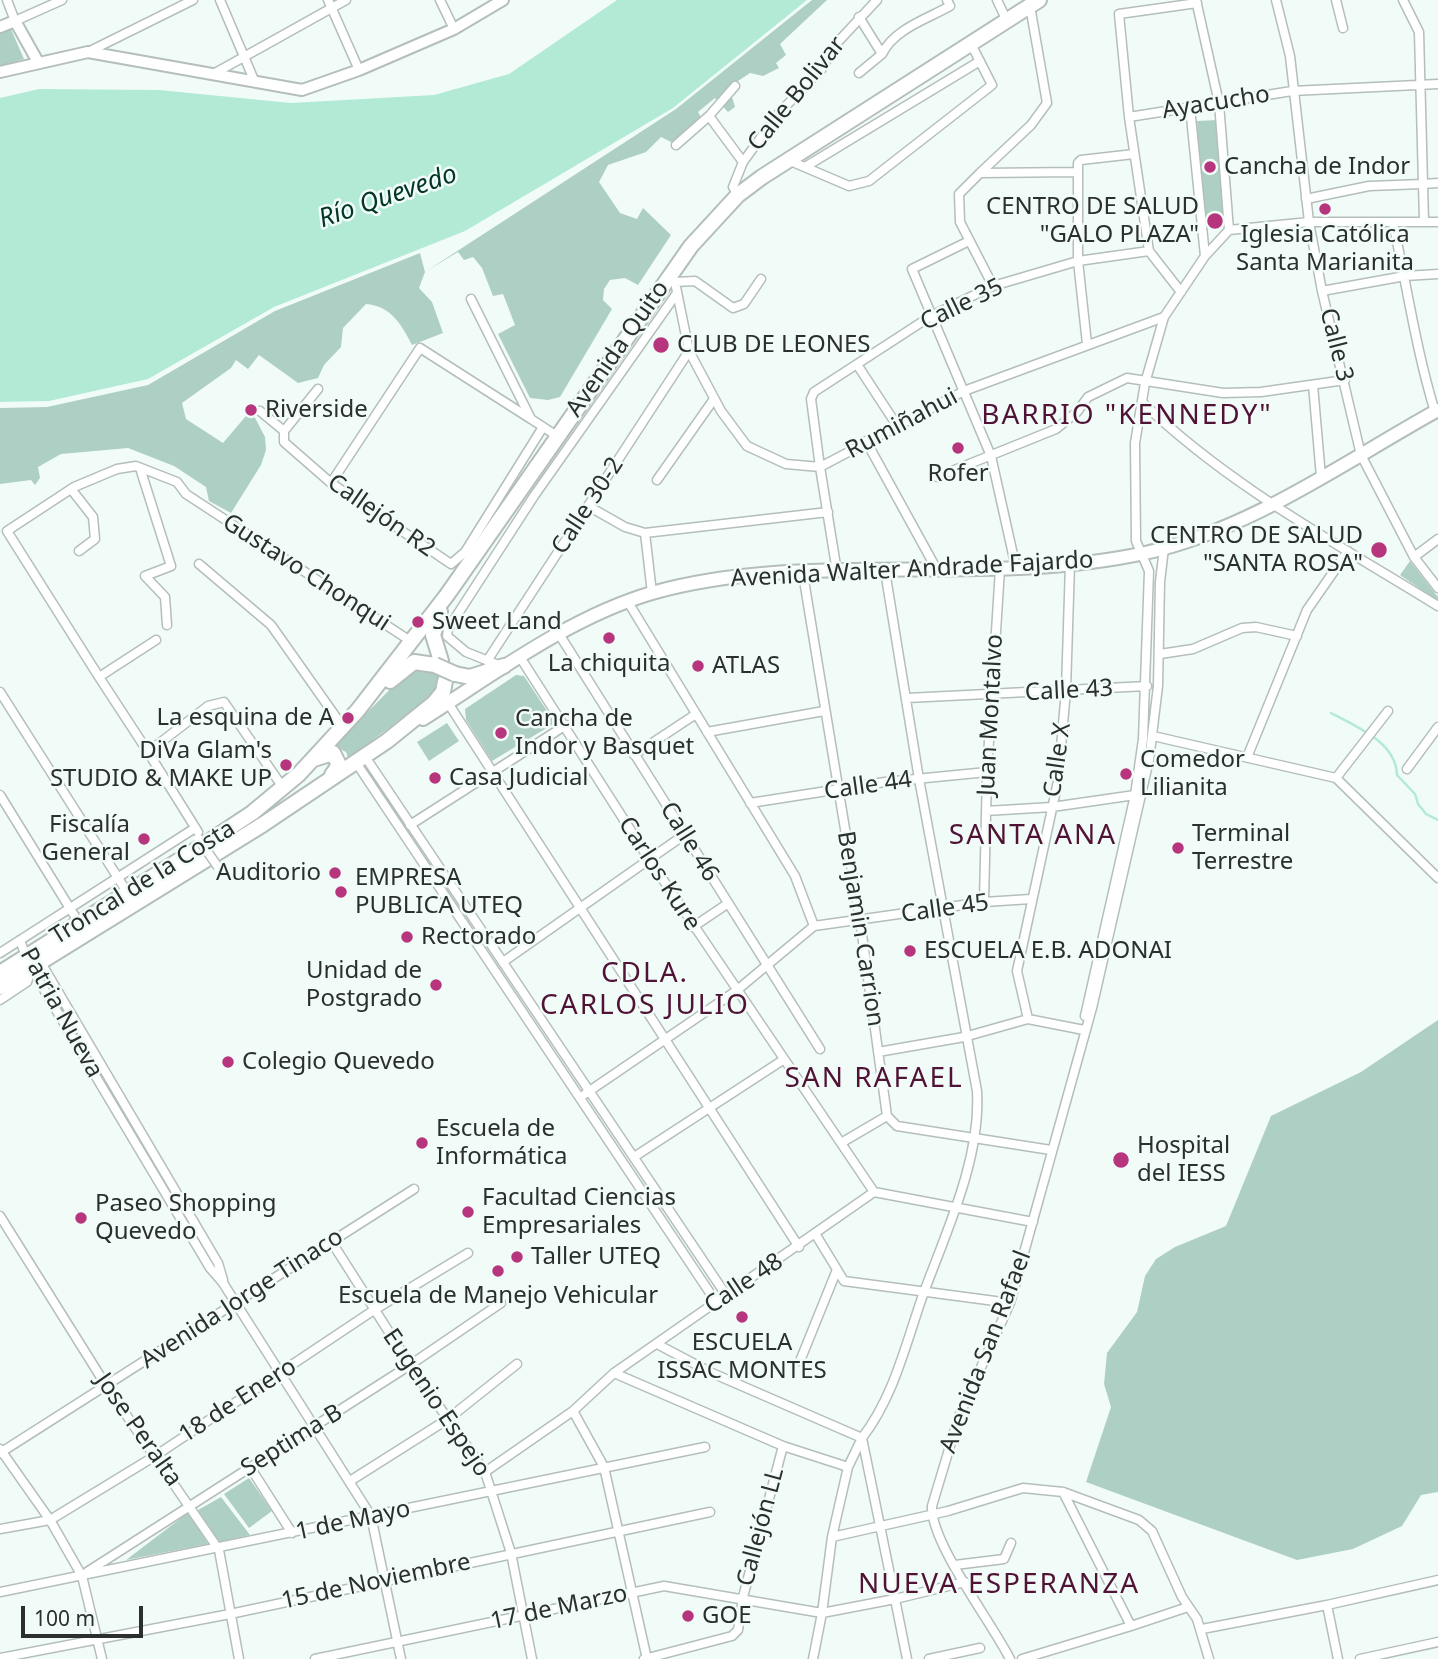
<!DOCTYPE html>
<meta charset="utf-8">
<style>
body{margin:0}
#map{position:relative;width:1438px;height:1659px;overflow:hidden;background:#f1fcf8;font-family:"Noto Sans",sans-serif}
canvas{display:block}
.scale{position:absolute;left:21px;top:1606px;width:122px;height:32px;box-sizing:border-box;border:4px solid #2b2f2d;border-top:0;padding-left:9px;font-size:21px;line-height:24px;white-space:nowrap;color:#2b2f2d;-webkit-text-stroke:5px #f1fcf8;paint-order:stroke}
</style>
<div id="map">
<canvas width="1438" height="1659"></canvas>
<div class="scale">100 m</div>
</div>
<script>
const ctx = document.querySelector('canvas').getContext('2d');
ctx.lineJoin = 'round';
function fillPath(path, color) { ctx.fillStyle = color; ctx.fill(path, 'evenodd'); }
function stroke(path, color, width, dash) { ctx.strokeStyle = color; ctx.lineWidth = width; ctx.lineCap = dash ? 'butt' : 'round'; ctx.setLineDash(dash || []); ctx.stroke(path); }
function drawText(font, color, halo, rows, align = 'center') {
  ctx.font = font + ' "Noto Sans",sans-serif'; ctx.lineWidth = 5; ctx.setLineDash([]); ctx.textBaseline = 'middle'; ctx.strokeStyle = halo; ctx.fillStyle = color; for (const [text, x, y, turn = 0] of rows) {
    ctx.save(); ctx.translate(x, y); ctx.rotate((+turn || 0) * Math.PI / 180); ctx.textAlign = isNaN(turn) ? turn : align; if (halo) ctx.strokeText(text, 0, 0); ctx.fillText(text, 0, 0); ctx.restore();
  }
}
const green = new Path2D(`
 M812,0H827L780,44L786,55L776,63L779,68L763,76L750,73L729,87L735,107L728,112L715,98L698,112L703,121L673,143L661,137L646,152L608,165L599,182L620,213L637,219L643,208L671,235L638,285L625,278L610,280L604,289L603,300L612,309L560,397L548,400L530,398L498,334L515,325L503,294L493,296L482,268L473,257L464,260L458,252L425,272L419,288L432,302L443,333L412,345C401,324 391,306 366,304L343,328L341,347L324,365L318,378L298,383L259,355L248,369L236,360L231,368L182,403L186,419L223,443L251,410L265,437L266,450L261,465L231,513L209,501L206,487L174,466L128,448L61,454L38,467L40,478L35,485L31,480L0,484V408L47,407L148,385L275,311L420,253L425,272L676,109Z
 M10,27L24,59L0,66V31Z
 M1217,120L1223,217L1203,218L1197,121Z
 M1410,561L1438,597V601L1400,575Z
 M422,666L438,672L439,685L431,697L348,758L346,752L334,746L410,669Z
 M516,675L524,676L555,723L492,761L466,720L465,709Z
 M447,723L459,741L429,761L417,742Z
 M1438,1020V1492L1421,1495L1402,1526L1353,1549L1297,1560L1086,1482L1111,1407L1104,1384L1107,1353L1137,1312L1145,1276L1156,1259L1175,1247L1226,1226L1271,1116L1361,1072Z
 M249,1478L272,1511L249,1528L224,1494Z
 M221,1497L250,1535L219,1542L198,1510Z
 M189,1512L208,1544L126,1560Z`);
const water = new Path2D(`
 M617,0H807L673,108L465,231L274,307L148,379L49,401L0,402V98L39,89L159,90L291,103L434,95L509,74Z`);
const stream = new Path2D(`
 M1331,713C1357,727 1396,742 1397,775L1415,794L1418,804L1426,814L1438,820`);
const street = new Path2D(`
 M7,0L15,21L62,0
 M220,0L254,80
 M328,0L359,70
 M440,0L454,29
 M997,0L1007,21
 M1196,0L1219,103L1229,230
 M1276,0L1290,56L1309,222L1322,291L1361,455L1414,557L1438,588
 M1336,0L1343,28
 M1403,0L1419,32L1423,184L1438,183
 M859,17L882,54L859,73
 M88,52L193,0
 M882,54C894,29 927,19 950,6L947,0
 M215,73L346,0
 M709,116L735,86
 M1129,117L1119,14L1197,3
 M676,145L709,116L743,162
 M788,160L849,186L869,181L992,85L971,44
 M805,167L980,61
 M1078,172V163L1081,160L1134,154
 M980,173L1031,125L1047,103L1030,6
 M738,195L733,187L743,162L778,114L821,70L835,45L877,0
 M1306,199L1369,186L1423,184L1424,222
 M1393,223C1407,286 1416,350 1435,412
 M969,241L912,269L991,456L1016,568
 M1149,251L1129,117L1292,91L1438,84
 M1205,256L1229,230L1309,222H1438
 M668,277L675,282L689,351L721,411L747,446L786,464L820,467L811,399L814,392L931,316L993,286L1078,261L1149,251L1181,292
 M675,282L695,281L733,308L744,304L761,279
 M993,286L960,222L959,194L980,173L1078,172V261L1087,344
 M1322,291L1405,276L1438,274
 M471,299L531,419L557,436
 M858,366L896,424
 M1313,385L1321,477
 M1142,402C1229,486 1336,543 1438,606
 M260,411L284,431V442L331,483L451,564L465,552L543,427
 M284,431L318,389
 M866,441L937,570
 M140,468L171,566L145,576L165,597L167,625
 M937,477L1056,429L1077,412L1088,397L1127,378L1223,393L1261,392L1345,380
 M657,480L714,399
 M331,483L420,348L531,419
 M71,489L93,517L95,539L79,551
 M588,506L625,527L645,533
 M1414,557L1438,539
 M199,564L271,625L343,727
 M1070,564L1066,690L1058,781L1017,971L1028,1019L1084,1030
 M837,572L820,467L964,391L1164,317
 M803,574L860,920L887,1116L897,1126L1051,1150
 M652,593L645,533L828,512
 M628,602L795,876L814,926
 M559,634L820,1049
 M156,640L99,677L148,752L208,706L224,702L284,789
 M1160,654L1193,649L1242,628L1256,627L1297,636
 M520,657L649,859L874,1192
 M487,661L689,351
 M501,666L466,652L447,636L448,629L534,496L677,293
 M99,677L7,531L74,487L117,469L136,466L177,482L186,494L412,642
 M0,692L127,892
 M907,698L1147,686
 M448,703L799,1247
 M707,732L824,711
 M1153,736L1336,778L1438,878
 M148,752L198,832
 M364,755L726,1295
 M634,755L696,714
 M1248,755L1307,610L1348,551
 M355,761L716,1302
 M1407,769L1438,727
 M1336,778L1388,711
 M0,795L79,923
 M750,803L885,782L987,772
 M986,811L1052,807L1135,795
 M410,825L566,725
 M984,902L987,772L1000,569
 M693,927L727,904
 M20,940L26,957L46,993L210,1268L223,1283L371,1516L401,1659
 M0,953L195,828
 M40,961L218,1263L223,1280
 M503,962L684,835
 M0,1000L27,982L32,967
 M1085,1016L1135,795L1143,739L1149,571L1136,541L1135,443L1145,383L1164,317L1205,256L1190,107
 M878,1052L964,1037L1028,1019
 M585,1094L736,991L814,926L984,902L1031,899
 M841,1143L887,1116
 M634,1157L783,1060
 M0,1216L107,1387L219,1550L239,1659
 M816,1235L844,1281L1010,1303
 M331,1241L410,1365L485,1472L511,1553L532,1659
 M657,1344L712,1373L862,1438C895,1395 906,1342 924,1292C947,1230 981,1158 977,1091L919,779L885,571
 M800,1361L836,1272
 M614,1373L783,1446
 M573,1411L604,1467L647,1659
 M0,1449L50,1520L82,1576L102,1659
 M0,1453L414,1189
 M250,1467L292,1533
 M485,1472L573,1411L614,1373L874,1192L1033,1222
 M350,1481L448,1419L517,1364
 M1063,1492L1131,1626L1188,1607
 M0,1529L50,1520L155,1456L374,1310L468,1253
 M832,1537L822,1613L895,1599L862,1438L848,1467L832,1537L948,1511L1023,1488L1063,1492L1139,1520L1152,1531L1182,1597L1197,1619L1209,1659
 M955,1565L1004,1559L1011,1543
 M87,1572L410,1365L501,1303
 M0,1592L705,1447
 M1327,1605L1438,1580
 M1202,1629L1327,1605L1338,1659
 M0,1658L230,1614L710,1512
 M315,1659L664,1586L822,1613L813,1659
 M644,1659L732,1636L738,1630L743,1597L783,1446L848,1467
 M907,1659L895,1599L965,1582
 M929,1659L980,1648
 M1010,1659C992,1623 930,1542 932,1506L959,1416L1010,1303L1092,1008L1149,760L1158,686L1160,582L1164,548
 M1022,1659L1131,1626
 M1360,1659L1438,1642`);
const secondary = new Path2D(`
 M0,27L15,21L38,62
 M0,72L88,52L302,90L359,70L454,29L503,0`);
const primary = new Path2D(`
 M423,719C494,674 570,617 652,593C809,549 984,588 1145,553C1252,529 1344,462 1438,410`);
const highway = new Path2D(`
 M440,612L433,635L441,661
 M455,674L470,677L504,666
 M390,681L414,662L435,665
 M314,759L333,753L339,765L332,775
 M0,973L205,844L252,813L299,774L358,710L447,595L691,246L738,195L762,177L1039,0
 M0,987L262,825L387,741L434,703L443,692L445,681`);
const streetBridge = new Path2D(`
 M198,838L218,867`);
const highwayBridge = new Path2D(`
 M435,665L455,674`);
const markers = [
 [1210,167,7,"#b7357d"],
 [1325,209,7,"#b7357d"],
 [1215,221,9,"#b7357d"],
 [661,345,9,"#b7357d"],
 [251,410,7,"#b7357d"],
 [958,448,7,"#b7357d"],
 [1379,550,9,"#b7357d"],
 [418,622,7,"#b7357d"],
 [609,638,7,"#b7357d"],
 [698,666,7,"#b7357d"],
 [348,718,7,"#b7357d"],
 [501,733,7,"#b7357d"],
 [286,765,7,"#b7357d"],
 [1126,774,7,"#b7357d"],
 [435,778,7,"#b7357d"],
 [144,839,7,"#b7357d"],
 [1178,848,7,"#b7357d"],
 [335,873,7,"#b7357d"],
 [341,892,7,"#b7357d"],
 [407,937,7,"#b7357d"],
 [910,951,7,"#b7357d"],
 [436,985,7,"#b7357d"],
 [228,1062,7,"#b7357d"],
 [422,1143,7,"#b7357d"],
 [1121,1160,9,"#b7357d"],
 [468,1212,7,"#b7357d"],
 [81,1218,7,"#b7357d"],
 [517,1257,7,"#b7357d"],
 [498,1271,7,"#b7357d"],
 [742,1317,7,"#b7357d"],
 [688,1616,7,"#b7357d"]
];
const streetNames = [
 ["Calle Bolivar",797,94,-51],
 ["Ayacucho",1216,103,-9],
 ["Calle 35",962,305,-26],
 ["Calle 3",1336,345,76],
 ["Avenida Quito",618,349,-55],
 ["Rumiñahui",902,424,-28],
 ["Calle 30-2",588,506,-57],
 ["Callejón R2",381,516,35],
 ["Avenida Walter Andrade Fajardo",912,570,-3],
 ["Gustavo Chonqui",306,573,33],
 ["Calle 43",1069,691,-3],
 ["Juan Montalvo",991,715,-87],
 ["Calle X",1058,760,-82],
 ["Calle 44",868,786,-8],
 ["Calle 46",689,842,58],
 ["Carlos Kure",659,874,57],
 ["Troncal de la Costa",143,883,-32],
 ["Calle 45",945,909,-8],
 ["Benjamin Carrion",860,929,81],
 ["Patria Nueva",61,1013,61],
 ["Calle 48",744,1284,-34],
 ["Avenida Jorge Tinaco",242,1299,-33],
 ["Avenida San Rafael",986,1352,-69],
 ["18 de Enero",238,1401,-33],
 ["Eugenio Espejo",436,1403,56],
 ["Jose Peralta",138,1430,55],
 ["Septima B",292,1441,-32],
 ["1 de Mayo",353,1521,-12],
 ["Callejón LL",761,1527,-75],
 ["15 de Noviembre",376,1582,-12],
 ["17 de Marzo",559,1608,-12]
];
const poiNames = [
 ["Cancha de Indor",1224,167],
 ["CENTRO DE SALUD",1199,207,"right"],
 ["\"GALO PLAZA\"",1199,235,"right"],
 ["Iglesia Católica",1325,235,"center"],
 ["Santa Marianita",1325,263,"center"],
 ["CLUB DE LEONES",677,345],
 ["Riverside",265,410],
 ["Rofer",958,474,"center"],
 ["CENTRO DE SALUD",1363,536,"right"],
 ["\"SANTA ROSA\"",1363,564,"right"],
 ["Sweet Land",432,622],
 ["La chiquita",609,664,"center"],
 ["ATLAS",712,666],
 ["La esquina de A",334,718,"right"],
 ["Cancha de",515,719],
 ["Indor y Basquet",515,747],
 ["DiVa Glam's",272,751,"right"],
 ["STUDIO & MAKE UP",272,779,"right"],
 ["Comedor",1140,760],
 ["Lilianita",1140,788],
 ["Casa Judicial",449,778],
 ["Fiscalía",130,825,"right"],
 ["General",130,853,"right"],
 ["Terminal",1192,834],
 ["Terrestre",1192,862],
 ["Auditorio",321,873,"right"],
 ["EMPRESA",355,878],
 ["PUBLICA UTEQ",355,906],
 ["Rectorado",421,937],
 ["ESCUELA E.B. ADONAI",924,951],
 ["Unidad de",422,971,"right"],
 ["Postgrado",422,999,"right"],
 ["Colegio Quevedo",242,1062],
 ["Escuela de",436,1129],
 ["Informática",436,1157],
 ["Hospital",1137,1146],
 ["del IESS",1137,1174],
 ["Facultad Ciencias",482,1198],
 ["Empresariales",482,1226],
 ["Paseo Shopping",95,1204],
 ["Quevedo",95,1232],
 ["Taller UTEQ",531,1257],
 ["Escuela de Manejo Vehicular",498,1296,"center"],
 ["ESCUELA",742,1343,"center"],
 ["ISSAC MONTES",742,1371,"center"],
 ["GOE",702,1616]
];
const waterNames = [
 ["Río Quevedo",388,197,-19]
];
const quarterNames = [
 ["BARRIO \"KENNEDY\"",1127,416],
 ["SANTA ANA",1033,836],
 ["CDLA.",645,974],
 ["CARLOS JULIO",645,1006],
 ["SAN RAFAEL",874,1079],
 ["NUEVA ESPERANZA",999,1585]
];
fillPath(green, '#aecfc3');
fillPath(water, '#b2ead6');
stroke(stream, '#b2ead6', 2.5);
stroke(street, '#b4beba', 11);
stroke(secondary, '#b4beba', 14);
stroke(primary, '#b4beba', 16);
stroke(highway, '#b4beba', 18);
stroke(street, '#fff', 8);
stroke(secondary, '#fff', 10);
stroke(primary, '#fff', 12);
stroke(highway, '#fff', 14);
stroke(streetBridge, '#b4beba', 11, []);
stroke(highwayBridge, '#b4beba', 18, []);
stroke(streetBridge, '#fff', 8);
stroke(highwayBridge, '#fff', 14);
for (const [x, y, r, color] of markers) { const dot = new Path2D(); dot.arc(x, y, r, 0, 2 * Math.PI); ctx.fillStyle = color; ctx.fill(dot); stroke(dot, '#f1fcf8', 2.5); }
drawText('24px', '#2b2f2d', '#f1fcf8', streetNames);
drawText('24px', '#2b2f2d', '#f1fcf8', poiNames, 'left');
drawText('italic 26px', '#033528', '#f1fcf8', waterNames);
ctx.letterSpacing = '2px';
drawText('28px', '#511335', '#f1fcf8', quarterNames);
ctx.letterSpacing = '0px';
</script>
